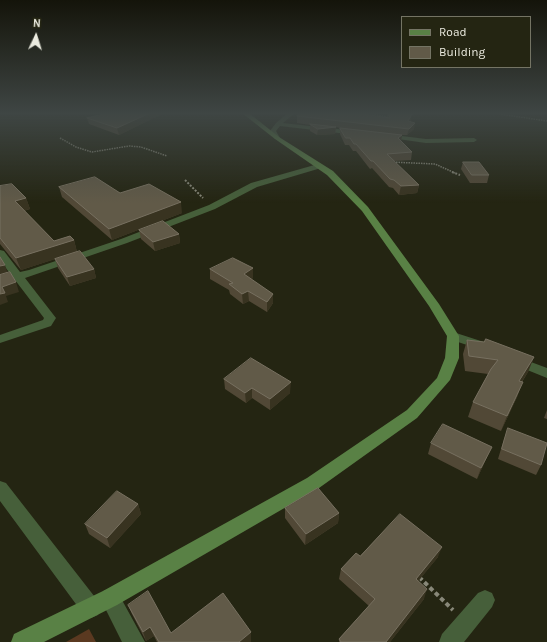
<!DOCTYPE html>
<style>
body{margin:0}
#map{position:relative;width:547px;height:642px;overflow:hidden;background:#242512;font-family:Karla,sans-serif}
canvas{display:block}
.legend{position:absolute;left:401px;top:16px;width:130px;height:52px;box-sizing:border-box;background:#242512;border:1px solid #747464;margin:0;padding:5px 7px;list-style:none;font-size:12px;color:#ebebdf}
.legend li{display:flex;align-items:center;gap:8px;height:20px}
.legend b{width:20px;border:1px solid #747464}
.north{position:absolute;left:16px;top:16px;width:40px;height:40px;-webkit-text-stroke:3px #242512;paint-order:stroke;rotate:4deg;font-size:11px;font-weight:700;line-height:16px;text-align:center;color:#ebebdf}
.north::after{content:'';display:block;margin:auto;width:14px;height:18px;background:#ebebdf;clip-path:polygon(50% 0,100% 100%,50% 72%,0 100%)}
</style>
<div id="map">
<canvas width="547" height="642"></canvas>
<ul class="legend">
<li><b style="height:5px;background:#598145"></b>Road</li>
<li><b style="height:11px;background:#615a48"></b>Building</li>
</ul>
<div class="north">N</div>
</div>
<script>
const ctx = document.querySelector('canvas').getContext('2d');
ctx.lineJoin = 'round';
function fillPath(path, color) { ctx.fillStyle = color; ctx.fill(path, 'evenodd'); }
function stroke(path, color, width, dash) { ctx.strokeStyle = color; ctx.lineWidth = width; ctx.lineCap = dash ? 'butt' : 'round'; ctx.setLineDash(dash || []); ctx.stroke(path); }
const green = new Path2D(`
 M89,629L96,642H66Z`);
const pathFar2 = new Path2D(`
 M367,113L388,117
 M445,113H473
 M474,113H493L547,121
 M407,115L417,113
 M60,138L76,147L92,152L129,146L141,147L167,156
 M391,162L435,164L455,173`);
const pathFar1 = new Path2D(`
 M452,172L460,175
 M185,180L203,198`);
const path = new Path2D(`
 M419,577L453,610`);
const street = new Path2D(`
 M288,113H295L283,123L356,131L359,133L356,135L280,126L276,131L280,138L275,139L270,131L276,123Z
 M386,134L426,139L474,138L477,140L474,142L426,143L384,137L383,136Z
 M318,164H321V168L257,187L215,209L127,243L25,278L56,318L51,326L0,343V335L43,320L44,318L15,280L0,284V278L11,275L0,260V250L4,251L20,272L29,270L121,239L209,205L251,183Z
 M453,332L487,343L488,346L487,349L482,350L449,339L447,336L449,333Z
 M515,356L547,368V378L510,363L508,360L510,357Z
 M0,481L6,483L98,601L101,608L98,615L91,618L84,615L0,501Z
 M110,588L117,591L145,642H122L100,598L103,591Z
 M485,590L492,593L495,600L492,607L464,642H439L442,634L478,593Z`);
const secondary = new Path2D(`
 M242,113H249L279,137L333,171L368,207L439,304L459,336V358L450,380L417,418L319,488L117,605L44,642H11L14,634L103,591L307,478L407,410L437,378L445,358L447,336L429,306L362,211L327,175L275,139Z`);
const wall = new Path2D(`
 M108,113H164L119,135L89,124L87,118Z
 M215,113H231V114Z
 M387,113H398L411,121L410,122L414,129L407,135H402L401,141L412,152L411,160L394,161L419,185L417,193L399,195L393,188L389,187L372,168L370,169L356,151H353L349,145H345L340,134V128L336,127L335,134L317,135L310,131V125L297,123V116L386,118Z
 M463,162L489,175L487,183H470L461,169Z
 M0,186L26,198L30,209L24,211L54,241L74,240L77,252L94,269L96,278L70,286L58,268L55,259L21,270L0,244Z
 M59,187L120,193L182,213L112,240L62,197Z
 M139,230L179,234L180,243L155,251L141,239Z
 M210,269L253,278L251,279L273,303L267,312L249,301L243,304L230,294L229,290L210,279Z
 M467,340L534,357L528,372L522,382L517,397L501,431L468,417L473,402L488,374L465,371L463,354Z
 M224,379L290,393L270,410L252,398L246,403L225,389Z
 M547,410V419L544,418Z
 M508,428L541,465L536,475L498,459L504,439Z
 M431,443L487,457L477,479L428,454Z
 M138,504L141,514L110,548L89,534L85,524Z
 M285,508L339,513L338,523L305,545L285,518Z
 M360,556L438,557L418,581L424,599L390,642H339V639L369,606L339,579L341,569Z
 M128,605L171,633L251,642H157L154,636L146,641L132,614Z`);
const shadedWall = new Path2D(`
 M150,113H164L119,135L117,128Z
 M412,114L411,121L407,128L408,121Z
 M415,123L414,129L407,135L409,129Z
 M336,127L335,134L317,135L318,129Z
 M402,135L401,142L398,138Z
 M419,185L417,193L399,195L401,186Z
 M26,198L30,209L19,212L15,201Z
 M181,202L182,213L112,240L109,229Z
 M179,234L180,243L155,251L153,242Z
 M74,240L77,252L21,270L16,258Z
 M5,265L8,274L0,277V266Z
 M253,268V278L244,283V274Z
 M94,269L96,278L70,286L67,277Z
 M16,282L19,292L6,296L8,302L0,305V294L2,287Z
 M248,291L249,301L243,304L242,294Z
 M273,294V303L267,312V302Z
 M534,357L528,372L513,395L519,381Z
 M291,382L290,393L270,410V399Z
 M523,382L517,397L501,431L507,416Z
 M252,388V398L246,403L245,393Z
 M492,447L487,457L477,479L481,468Z
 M138,504L141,514L110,548L107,538Z
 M339,513L338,523L305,545L306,534Z
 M442,547L438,557L412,589L416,579Z
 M427,589L424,599L390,642H386Z
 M150,627L154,636L146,641L143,632Z
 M251,632V642H239Z`);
const building = new Path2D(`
 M108,113H150L117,128L87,118Z
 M301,113H356L390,118L388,113H398L412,114L408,121L415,123L409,129L297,116Z
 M310,124L336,127L318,129Z
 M340,128L402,135L398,138L412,152L387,154L419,185L401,186L394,180L390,179L373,161H371L356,144H354L350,138H346Z
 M463,162H479L489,175H472Z
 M95,177L120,193L149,184L181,202L109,229L59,187Z
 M12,184L26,198L15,201L54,241L70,236L74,240L16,258L0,238V186Z
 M163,221L179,234L153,242L139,230Z
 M80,251L94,269L67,277L55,259Z
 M0,257L5,265L0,266Z
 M233,258L253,268L244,274L273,294L267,302L248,291L242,294L229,284L233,283L210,269Z
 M10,272L16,282L2,287L5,293L0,294V275Z
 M486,339L534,357L519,381L523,382L507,416L473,402L491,369L498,360L469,356L467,340L484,342Z
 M251,358L291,382L270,399L252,388L245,393L224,379Z
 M443,424L492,447L481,468L431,443Z
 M508,428L547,443L541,465L502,449Z
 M318,488L339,513L306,534L285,508Z
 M117,491L138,504L107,538L85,524Z
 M400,514L442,547L416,579L427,589L386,642H341L339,639L375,599L341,569L356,553L360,556Z
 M148,591L171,633L223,593L251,632L239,642H159L150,627L143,632L128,605Z`);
fillPath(green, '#5a3920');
stroke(pathFar2, '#888879', 1.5, [1.5, 1]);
stroke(pathFar1, '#888879', 2, [2, 1.5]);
stroke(path, '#888879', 4, [4.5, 3]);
fillPath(street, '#465f3a');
fillPath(secondary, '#598145');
fillPath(wall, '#514836');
fillPath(shadedWall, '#383320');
fillPath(building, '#615a48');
stroke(building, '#777060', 1);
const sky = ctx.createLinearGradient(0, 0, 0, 203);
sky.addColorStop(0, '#14140a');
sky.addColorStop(0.56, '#3f4644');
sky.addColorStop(1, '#3f464400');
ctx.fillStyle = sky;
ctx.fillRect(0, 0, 547, 203);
</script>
